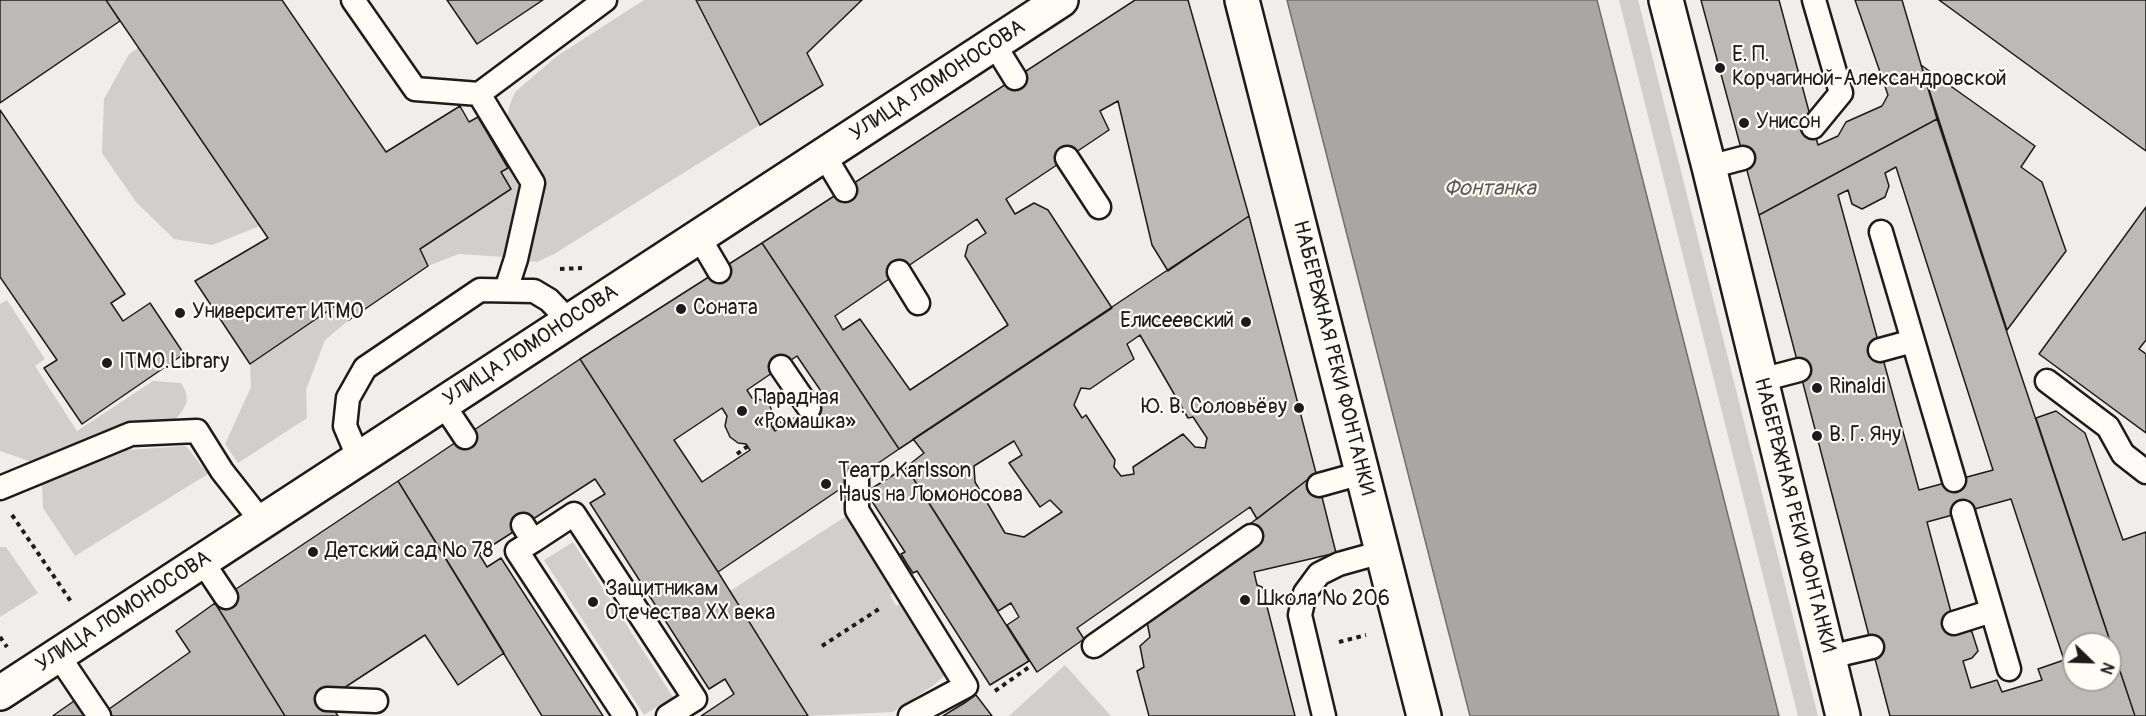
<!DOCTYPE html>
<meta charset="utf-8">
<style>
body{margin:0}
#map{position:relative;width:2146px;height:716px;overflow:hidden;background:#f0eeea;font-family:Pangolin,sans-serif}
canvas{display:block}
.north{position:absolute;left:2062px;top:632px;width:60px;height:60px;box-sizing:border-box;background:#fdfcf7;border:2px solid #a3a29f;border-radius:50%;rotate:113deg;font-size:16px;font-weight:700;line-height:24px;text-align:center;color:#1c1c1c}
.north::after{content:'';display:block;margin:auto;width:21px;height:27px;background:#1c1c1c;clip-path:polygon(50% 0,100% 100%,50% 72%,0 100%)}
</style>
<div id="map">
<canvas width="2146" height="716"></canvas>
<div class="north">N</div>
</div>
<script>
const ctx = document.querySelector('canvas').getContext('2d');
ctx.lineJoin = 'round';
function fillPath(path, color) { ctx.fillStyle = color; ctx.fill(path, 'evenodd'); }
function stroke(path, color, width, dash) { ctx.strokeStyle = color; ctx.lineWidth = width; ctx.lineCap = dash ? 'butt' : 'round'; ctx.setLineDash(dash || []); ctx.stroke(path); }
function drawText(font, color, halo, rows, align = 'center') {
  ctx.font = font + ' Pangolin,sans-serif'; ctx.lineWidth = 4.5; ctx.setLineDash([]); ctx.textBaseline = 'middle'; ctx.strokeStyle = halo; ctx.fillStyle = color; for (const [text, x, y, turn = 0] of rows) {
    ctx.save(); ctx.translate(x, y); ctx.rotate((+turn || 0) * Math.PI / 180); ctx.textAlign = isNaN(turn) ? turn : align; if (halo) ctx.strokeText(text, 0, 0); ctx.fillText(text, 0, 0); ctx.restore();
  }
}
const green = new Path2D(`
 M644,0H696L760,125L554,254L537,262L521,260L541,185L506,129L509,107L515,92L557,56Z
 M1619,0H1638L1818,716H1798Z
 M138,48L260,226L212,245L174,239L136,202L102,153L104,99L129,54Z
 M508,168L522,192L505,257L459,254L428,266L420,249L511,189L501,172Z
 M7,300L45,359L35,366L77,431L153,381L181,383C192,400 186,407 174,421L35,463L0,451V304Z
 M338,304L349,320L325,340L306,390L307,418L238,463L225,444L251,387L250,364Z
 M186,446L208,474L75,556L43,508L42,485L128,450Z
 M848,515L898,589L890,595L896,606L905,600L944,663V676L934,685L893,712L808,716L730,591Z
 M573,542L673,697L644,715L544,560Z
 M0,547H6L38,593L0,617Z
 M1065,665L1111,716H1009Z`);
const water = new Path2D(`
 M1287,0H1597L1779,716H1470Z`);
const building = new Path2D(`
 M0,0H106L120,21L0,103Z
 M106,0H282L386,152L460,106L469,122L478,117L508,168L501,172L511,189L420,249L428,266L349,320L338,304L250,364L195,281L268,238Z
 M447,0H543L477,44Z
 M696,0H862L807,53L823,85L760,125Z
 M1135,0H1188L1249,216L1168,271L1152,245L1118,101L1100,111L1109,130L1006,199L1015,214L1034,203L1048,210L1112,308L899,449L762,243ZM977,219L986,233L968,245L965,256L1008,325L910,390L860,319L843,330L835,316Z
 M1701,0H1779L1818,145L1838,136L1846,122L1882,106L1888,95L1855,0H1902L1937,119L1759,215Z
 M1939,0H2146V151L2139,146Z
 M1921,65L2035,146L2021,167L2042,182L2066,251L2007,330Z
 M0,110L125,294L111,303L123,321L150,303L184,354L82,424L44,368L57,360L0,277Z
 M1937,119L2019,369L2135,716H1890L1759,215ZM1896,167L1993,470L1919,490L1838,195L1848,190L1852,204L1862,209L1885,197L1889,186L1885,173ZM2011,499L2064,660L2038,669L2042,680L2002,692L1997,680L1971,688L1963,661L1972,658L1978,651L1972,632L1964,628L1956,631L1927,522ZM2074,644H2110V680H2074Z
 M2146,207V340L2139,349L2146,354V433L2039,354Z
 M1249,216L1316,473L1257,519L1250,507L1077,628L1084,639L1037,672L1007,625L1019,617L1011,603L998,611L906,467L924,453L913,439ZM1140,335L1188,418L1193,417L1207,438L1205,448L1195,447L1183,434L1133,467L1134,474L1121,476L1114,467L1115,460L1086,415L1082,418L1074,405L1081,388L1090,389L1134,359L1127,344ZM1014,441L1022,455L1009,463L1040,507L1050,500L1062,512L1024,537L1005,533L975,482L974,466Z
 M762,243L899,449L718,572L580,359ZM797,356L825,397L775,431L771,425L773,415L770,406L762,400L752,398L747,390ZM722,408L727,416L725,426L730,437L738,443L746,444L750,450L702,482L674,440Z
 M580,359L718,572L808,716H701L734,694L725,679L709,689L590,503L605,494L595,479L479,554L487,567L501,558L603,716H542L398,481Z
 M2056,411L2085,433L2123,540L2146,532V716H2135L2036,418Z
 M906,467L1029,661L990,685L917,571L913,573L907,564L901,554L905,552L866,492Z
 M1316,473L1336,553L1254,572L1257,585L1262,587L1295,716H1149L1137,671L1144,667L1140,646L1150,637L1147,622L1246,527Z
 M398,481L504,653L458,685L425,635L327,699L338,716H285L215,603Z
 M215,603L285,716H99L190,652L176,631Z
 M976,695L992,716H943L966,702Z
 M74,701L85,716H53L54,715Z`);
const path = new Path2D(`
 M560,269L582,268
 M773,428L781,422
 M737,454L748,446
 M12,515L72,603
 M0,637L7,647
 M1339,642L1366,635
 M822,646L882,607
 M995,691L1032,665`);
const service = new Path2D(`
 M353,0L415,89L479,94
 M994,44L1015,78
 M1813,127L1841,93L1814,0
 M824,155L845,190
 M1067,158L1099,207
 M1709,167L1743,158
 M1881,232L1954,480
 M699,237L719,271
 M899,272L918,303
 M506,290L516,259L533,183L479,94L605,0
 M1880,350L1913,341
 M781,367L809,408
 M1761,380L1799,370
 M2047,381L2108,427L2123,454L2146,472
 M443,404L465,437
 M359,459L345,426L348,398L365,368L480,290L534,291L549,300L569,321
 M857,478V510L966,686L910,716
 M1319,485L1362,473
 M0,488L131,434L197,431L222,471L262,522
 M1963,512L2009,669
 M523,525L533,541L517,551L625,716
 M533,541L574,514L695,699L668,716
 M202,561L226,597
 M1954,623L1992,611
 M1094,646L1251,536
 M58,655L99,716
 M1829,657L1872,647
 M327,699L376,701
 M1324,716L1300,615L1305,593L1319,574L1339,564L1382,552`);
const tertiary = new Path2D(`
 M0,693L1061,0`);
const secondary = new Path2D(`
 M1242,0L1424,716
 M1666,0L1709,167L1843,716`);
const markers = [
 [1720,68,6,"#1c1c1c"],
 [1744,123,6,"#1c1c1c"],
 [681,309,6,"#1c1c1c"],
 [180,313,6,"#1c1c1c"],
 [1246,322,6,"#1c1c1c"],
 [107,363,6,"#1c1c1c"],
 [1817,388,6,"#1c1c1c"],
 [1299,408,6,"#1c1c1c"],
 [742,411,6,"#1c1c1c"],
 [1817,436,6,"#1c1c1c"],
 [826,484,6,"#1c1c1c"],
 [313,552,6,"#1c1c1c"],
 [1245,600,6,"#1c1c1c"],
 [593,602,6,"#1c1c1c"]
];
const poiNames = [
 ["Е. П.",1732,56],
 ["Корчагиной-Александровской",1732,80],
 ["Унисон",1756,123],
 ["Соната",693,309],
 ["Университет ИТМО",192,313],
 ["Елисеевский",1234,322,"right"],
 ["ITMO.Library",119,363],
 ["Rinaldi",1829,388],
 ["Парадная",754,399],
 ["«Ромашка»",754,423],
 ["Ю. В. Соловьёву",1287,408,"right"],
 ["В. Г. Яну",1829,436],
 ["Театр Karlsson",838,472],
 ["Haus на Ломоносова",838,496],
 ["Детский сад № 78",325,552],
 ["Защитникам",605,590],
 ["Отечества XX века",605,614],
 ["Школа № 206",1257,600]
];
const streetNames = [
 ["УЛИЦА ЛОМОНОСОВА",938,81,-33],
 ["УЛИЦА ЛОМОНОСОВА",531,346,-33],
 ["НАБЕРЕЖНАЯ РЕКИ ФОНТАНКИ",1333,358,76],
 ["НАБЕРЕЖНАЯ РЕКИ ФОНТАНКИ",1794,515,76],
 ["УЛИЦА ЛОМОНОСОВА",124,612,-33]
];
const waterNames = [
 ["Фонтанка",1490,189]
];
fillPath(green, '#d0cfcc');
fillPath(water, '#a8a7a3');
stroke(water, '#706f6d', 1.5);
fillPath(building, '#bbbab6');
stroke(building, '#1c1c1c', 1.5);
stroke(service, '#1c1c1c', 27);
stroke(tertiary, '#1c1c1c', 38);
stroke(secondary, '#1c1c1c', 38);
stroke(path, '#1c1c1c', 4, [4.5, 4.5]);
stroke(service, '#fdfcf7', 22);
stroke(tertiary, '#fdfcf7', 33);
stroke(secondary, '#fdfcf7', 33);
for (const [x, y, r, color] of markers) { const dot = new Path2D(); dot.arc(x, y, r, 0, 2 * Math.PI); ctx.fillStyle = color; ctx.fill(dot); stroke(dot, '#fdfcf7', 2); }
drawText('21px', '#1c1c1c', '#fdfcf7', poiNames, 'left');
drawText('21px', '#1c1c1c', '#fdfcf7', streetNames);
drawText('italic 22px', '#5b5b59', '#fdfcf7', waterNames);
</script>
